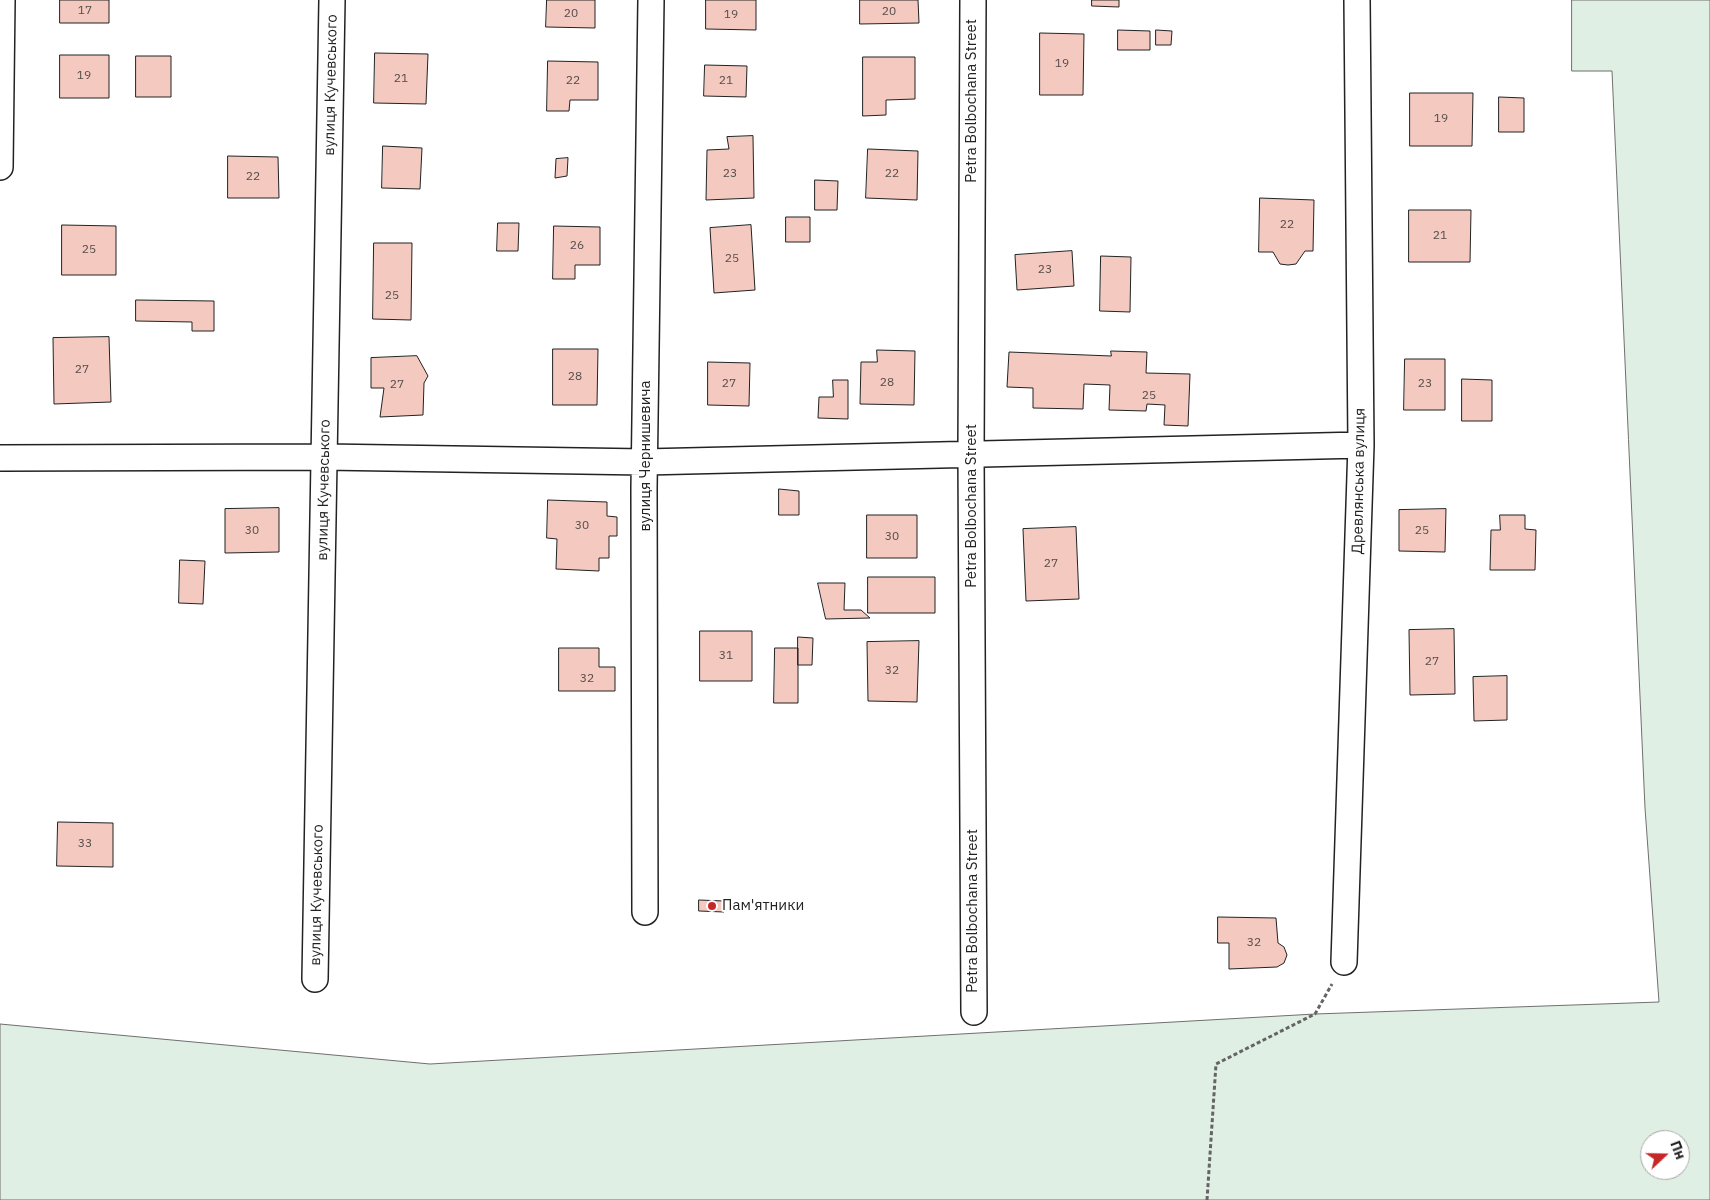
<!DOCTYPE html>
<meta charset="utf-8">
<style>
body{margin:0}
#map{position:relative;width:1710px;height:1200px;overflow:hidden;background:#fff;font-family:"IBM Plex Sans",sans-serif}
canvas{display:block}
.north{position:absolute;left:1640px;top:1130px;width:50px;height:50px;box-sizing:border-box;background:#fff;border:1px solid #a7a7a7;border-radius:50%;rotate:69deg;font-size:14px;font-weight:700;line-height:20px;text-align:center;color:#222}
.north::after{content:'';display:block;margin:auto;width:18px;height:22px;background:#c62828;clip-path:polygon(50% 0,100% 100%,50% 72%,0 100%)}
</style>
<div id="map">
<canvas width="1710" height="1200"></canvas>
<div class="north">Пн</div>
</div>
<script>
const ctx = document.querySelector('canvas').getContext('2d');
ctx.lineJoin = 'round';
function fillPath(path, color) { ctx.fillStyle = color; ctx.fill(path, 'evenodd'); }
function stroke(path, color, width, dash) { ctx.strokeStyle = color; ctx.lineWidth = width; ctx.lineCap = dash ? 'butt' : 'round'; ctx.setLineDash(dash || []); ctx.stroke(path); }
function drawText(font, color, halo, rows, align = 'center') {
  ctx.font = font + ' "IBM Plex Sans",sans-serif'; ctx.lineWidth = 4; ctx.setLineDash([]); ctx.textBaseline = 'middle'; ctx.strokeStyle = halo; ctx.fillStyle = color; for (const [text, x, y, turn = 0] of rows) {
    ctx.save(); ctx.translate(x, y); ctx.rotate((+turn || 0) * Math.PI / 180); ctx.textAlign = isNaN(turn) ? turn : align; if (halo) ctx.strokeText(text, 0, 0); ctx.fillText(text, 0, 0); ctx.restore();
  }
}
const green = new Path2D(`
 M1572,0H1710V1200H0V1024L430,1064L1315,1014L1659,1002L1645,808L1612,71H1572ZM1650,1140H1680V1170H1650Z`);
const building = new Path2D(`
 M60,0H109V23H60Z
 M547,0H595V28L546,27Z
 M706,0H756V30L706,29Z
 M860,0H918L919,23L860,24Z
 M1092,0H1119V7L1092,6Z
 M1118,30L1150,31V50H1118Z
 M1156,30L1172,31L1171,45H1156Z
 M1040,33L1084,34L1083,95H1040Z
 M375,53L428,54L426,104L374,103Z
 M60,55H109V98H60Z
 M136,56H171V97H136Z
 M863,57H915V99L886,100V115L863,116Z
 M548,61L598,62V100H570L569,111H547Z
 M705,65L747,66L746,97L704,96Z
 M1410,93H1473L1472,146H1410Z
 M1499,97L1524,98V132H1499Z
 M753,136L754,198L706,200L707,150L729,149L727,137Z
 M383,146L422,148L420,189L382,188Z
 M868,149L918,151L917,200L866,198Z
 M228,156L278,157L279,198H228Z
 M568,158L567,176L555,178L556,159Z
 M815,180L838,181L837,210H815Z
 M1260,198L1314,200L1313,251H1305L1296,264L1288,265L1280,264L1273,252H1259Z
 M1409,210H1471L1470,262H1409Z
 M786,217H810V242H786Z
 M498,223H519L518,251H497Z
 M62,225L116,226V275H62Z
 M751,225L755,290L714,293L710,228Z
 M554,226L600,227V265H575V279H553Z
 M374,243H412L411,320L373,319Z
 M1072,251L1074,286L1017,290L1015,255Z
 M1101,256L1131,257L1130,312L1100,311Z
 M136,300L214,301V331H192V322L136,321Z
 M109,337L111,402L54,404L53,338Z
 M553,349H598L597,405H553Z
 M877,350L915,351L914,405L860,404L861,362H877Z
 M1111,351L1147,352L1146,373L1190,374L1188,426L1164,425L1165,405L1147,404L1146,411L1109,410L1110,385L1084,384L1083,409L1033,408V388L1007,387L1009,352L1111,356Z
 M417,356L428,376L424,383L423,415L380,417L384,388H371V358Z
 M1405,359H1445V410H1404Z
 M708,362L750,363L749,406L708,405Z
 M1462,379L1492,380V421H1462Z
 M833,380H848V419L818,418L819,397H833Z
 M779,489L799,491V515H779Z
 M548,500L607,502V516L617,517V536H609V558H599V571L556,569L557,539L547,538Z
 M279,508V552L225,553V509Z
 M1446,509L1445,552L1399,551V510Z
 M867,515H917V558H867Z
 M1500,515H1525V529L1536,530L1535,570H1490L1491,530H1500Z
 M1076,527L1079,599L1026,601L1023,529Z
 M180,560L205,561L203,604L179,603Z
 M868,577H935V613H868Z
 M818,583H845L844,610H861L870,618L826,619Z
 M1454,629L1455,694L1410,695L1409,630Z
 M700,631H752V681H700Z
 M798,637L813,638L812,665H798Z
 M919,641L917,702L868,701L867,642Z
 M559,648H599V667H615V691H559Z
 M775,648H798V703H774Z
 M1507,676V720L1474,721L1473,677Z
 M58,822L113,823V867L57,866Z
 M699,900L724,901V912L699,911Z
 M1218,917L1276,918L1278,943L1284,947L1287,955L1284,963L1277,967L1229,969V943H1218Z`);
const path = new Path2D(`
 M1207,1200L1216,1064L1315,1014L1332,984`);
const street = new Path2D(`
 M973,0L971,455L974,1012
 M0,167L2,0
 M0,458L325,457L645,462L1361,445
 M645,912L644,488L651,0
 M1344,962L1361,445L1357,0
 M315,979L332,0`);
const markers = [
 [712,906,5,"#c62828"]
];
const numberNames = [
 ["17",85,11],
 ["20",889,12],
 ["20",571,14],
 ["19",731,15],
 ["19",1062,64],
 ["19",84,76],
 ["21",401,79],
 ["22",573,81],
 ["21",726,81],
 ["19",1441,119],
 ["23",730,174],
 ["22",892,174],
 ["22",253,177],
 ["22",1287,225],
 ["21",1440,236],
 ["26",577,246],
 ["25",89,250],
 ["25",732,259],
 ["23",1045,270],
 ["25",392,296],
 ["27",82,370],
 ["28",575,377],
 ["28",887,383],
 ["27",729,384],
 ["23",1425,384],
 ["27",397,385],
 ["25",1149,396],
 ["30",582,526],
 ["30",252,531],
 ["25",1422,531],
 ["30",892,537],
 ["27",1051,564],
 ["31",726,656],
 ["27",1432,662],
 ["32",892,671],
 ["32",587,679],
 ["33",85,844],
 ["32",1254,943]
];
const streetNames = [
 ["вулиця Кучевського",331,85,-89],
 ["Petra Bolbochana Street",972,101,-90],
 ["вулиця Чернишевича",646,456,-90],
 ["Древлянська вулиця",1359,481,-89],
 ["вулиця Кучевського",324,490,-89],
 ["Petra Bolbochana Street",972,506,-90],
 ["вулиця Кучевського",317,895,-89],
 ["Petra Bolbochana Street",973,911,-90]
];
const poiNames = [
 ["Пам'ятники",722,906]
];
fillPath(green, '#e0efe3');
stroke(green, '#6f6f6f', 1);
fillPath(building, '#f3c9c0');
stroke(building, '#222', 1);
stroke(street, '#222', 28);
stroke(path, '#646464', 3, [4, 2.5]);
stroke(street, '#fff', 25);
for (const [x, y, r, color] of markers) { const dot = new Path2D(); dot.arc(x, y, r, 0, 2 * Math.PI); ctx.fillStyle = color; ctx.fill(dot); stroke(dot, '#fff', 2); }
drawText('12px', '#564c4a', null, numberNames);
drawText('15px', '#222', '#fff', streetNames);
drawText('15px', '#222', '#fff', poiNames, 'left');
</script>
